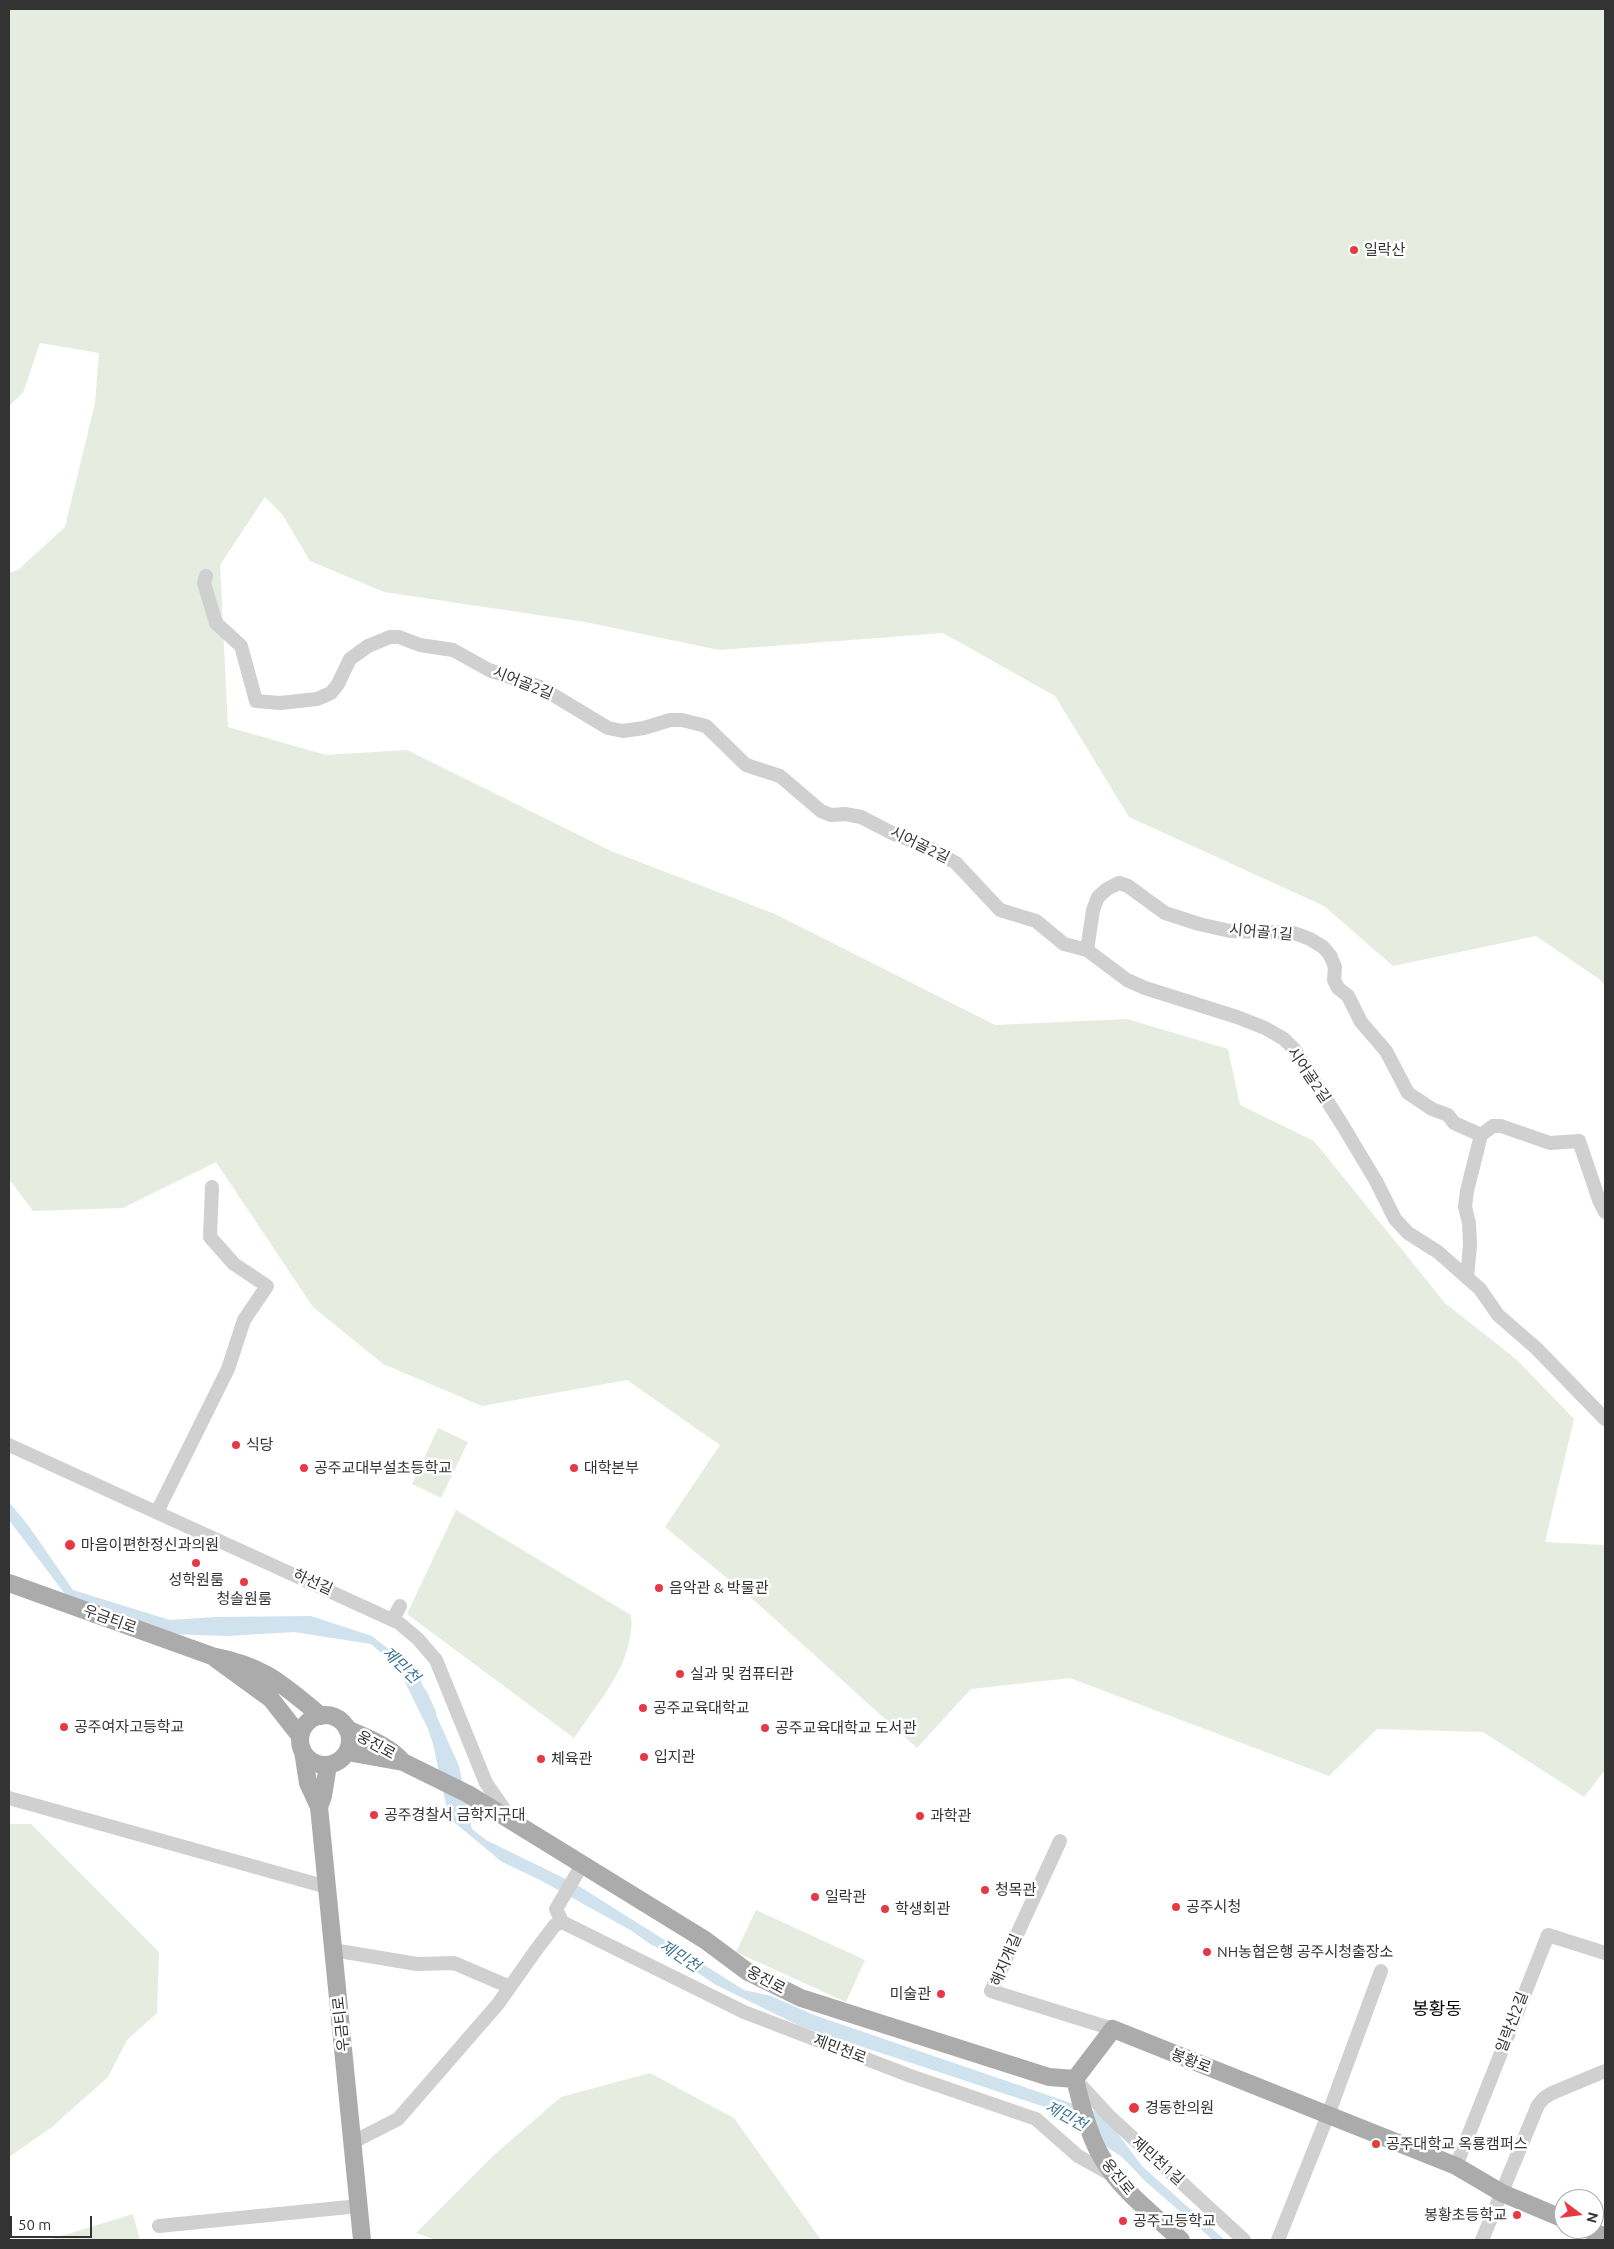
<!DOCTYPE html>
<meta charset="utf-8">
<style>
body{margin:0}
#map{position:relative;width:1614px;height:2249px;overflow:hidden;background:#fff;font-family:Ubuntu,sans-serif}
canvas{display:block}
.frame{position:absolute;inset:0;border:10px solid #333;pointer-events:none}
.north{position:absolute;left:1554px;top:2189px;width:50px;height:50px;box-sizing:border-box;background:#fff;border:1px solid #adadad;border-radius:50%;rotate:105deg;font-size:14px;font-weight:700;line-height:20px;text-align:center;color:#333}
.north::after{content:'';display:block;margin:auto;width:18px;height:22px;background:#e63946;clip-path:polygon(50% 0,100% 100%,50% 72%,0 100%)}
.scale{position:absolute;left:10px;top:2216px;width:82px;height:22px;box-sizing:border-box;border:2px solid #333;border-top:0;padding-left:6px;font-size:15px;line-height:18px;white-space:nowrap;color:#333;-webkit-text-stroke:4px #fff;paint-order:stroke}
</style>
<div id="map">
<canvas width="1614" height="2249"></canvas>
<div class="frame"></div>
<div class="north">N</div>
<div class="scale">50 m</div>
</div>
<script>
const ctx = document.querySelector('canvas').getContext('2d');
ctx.lineJoin = 'round';
function fillPath(path, color) { ctx.fillStyle = color; ctx.fill(path, 'evenodd'); }
function stroke(path, color, width, dash) { ctx.strokeStyle = color; ctx.lineWidth = width; ctx.lineCap = dash ? 'butt' : 'round'; ctx.setLineDash(dash || []); ctx.stroke(path); }
function drawText(font, color, halo, rows, align = 'center') {
  ctx.font = font + ' Ubuntu,"Noto Sans KR",sans-serif'; ctx.lineWidth = 5; ctx.setLineDash([]); ctx.textBaseline = 'middle'; ctx.strokeStyle = halo; ctx.fillStyle = color; for (const [text, x, y, turn = 0] of rows) {
    ctx.save(); ctx.translate(x, y); ctx.rotate((+turn || 0) * Math.PI / 180); ctx.textAlign = isNaN(turn) ? turn : align; if (halo) ctx.strokeText(text, 0, 0); ctx.fillText(text, 0, 0); ctx.restore();
  }
}
const green = new Path2D(`
 M9,9H1605V986L1599,979L1536,936L1393,966L1324,906L1129,817L1055,696L943,633L719,650L585,622L384,592L310,561L282,514L265,497L220,565L228,727L326,755L407,750L611,851L775,914L995,1025L1127,1019L1228,1049L1240,1105L1314,1141L1445,1303L1517,1360L1574,1419L1545,1542L1605,1545V1770L1584,1797L1483,1732L1377,1729L1329,1776L1070,1678L971,1689L917,1748L757,1603L665,1527L720,1445L627,1380L482,1406L383,1364L313,1307L216,1162L123,1208L33,1211L9,1179V573L18,570L65,527L95,403L99,353L40,343L23,393L9,406Z
 M438,1428L468,1442L441,1498L412,1484Z
 M456,1510L631,1615C636,1661 598,1702 574,1738L407,1614Z
 M9,1824H31L159,1952L157,2013L127,2040L108,2077L52,2127L9,2157Z
 M756,1910L865,1960L846,2002L736,1952Z
 M650,2073L734,2118L821,2240H436L416,2233L494,2155L561,2097Z
 M133,2214L140,2240H48Z`);
const water = new Path2D(`
 M9,1502L28,1525L73,1590L170,1620L216,1617L311,1616L372,1636L417,1672L459,1766L472,1829L486,1840L574,1883L744,1990L771,1996L814,2015L1103,2114L1143,2167L1225,2240H1213L1146,2182L1122,2157L1048,2108L802,2027L716,1985L668,1953L650,1944L632,1931L542,1881L502,1862L449,1818L433,1744L428,1729L403,1678L389,1660L371,1644L294,1632L227,1636L169,1634L68,1598L9,1520Z`);
const stream = new Path2D(`
 M425,1691L435,1713`);
const minor = new Path2D(`
 M206,576L204,583L216,623L241,646L256,701L280,703L317,699L331,693L338,684L350,659L368,646L390,637H399L420,645L453,650L489,670L540,687L608,728L623,731L644,728L670,720H682L706,726L746,765L780,776L821,811L831,815L845,814L861,817L894,834L926,846L956,863L1000,910L1036,921L1064,944L1087,950L1127,980L1145,988L1237,1017L1265,1028L1284,1039L1295,1050L1343,1126L1376,1181L1395,1219L1408,1233L1438,1252L1480,1289L1498,1315L1536,1348L1605,1419
 M1087,950L1093,910L1098,897L1107,889L1119,883L1128,886L1165,913L1199,924L1230,931L1294,933L1310,939L1323,947L1330,955L1335,967L1334,980L1338,988L1348,996L1361,1022L1386,1051L1408,1093L1432,1109L1448,1115L1454,1123L1481,1135L1493,1126H1501L1550,1143L1579,1141L1599,1200L1605,1212
 M1467,1278L1470,1245L1469,1223L1465,1207L1467,1191L1481,1135
 M9,1445L399,1623L418,1639L436,1660L486,1783L509,1816
 M157,1512L228,1369L244,1320L267,1286L234,1264L210,1237L212,1187
 M393,1619L400,1606
 M9,1798L327,1887
 M1060,1841L991,1991L1113,2029
 M562,1922L744,2012L908,2075L1036,2119L1078,2156L1112,2175
 M333,1950L417,1964L454,1963L510,1987
 M1075,2079L1109,2116L1244,2240
 M353,2142L398,2119L498,2004L536,1950L555,1925L562,1922L556,1909L582,1865
 M1456,2166L1548,1935L1605,1953
 M159,2226L359,2206
 M1278,2240L1328,2115L1381,1971
 M1482,2240L1538,2105L1544,2098L1552,2093L1605,2071`);
const major = new Path2D(`
 M9,1583L212,1656C264,1666 281,1683 321,1716
 M216,1659L271,1699L300,1736
 M300 1740a25 25 0 1 1 50 0a25 25 0 1 1-50 0Z
 M347,1729C367,1738 388,1745 403,1762
 M303,1751L308,1783L319,1807L362,2240
 M347,1752L403,1762L468,1794L705,1940L748,1972L801,1998L1049,2077L1075,2079C1081,2104 1088,2133 1101,2156C1120,2190 1153,2214 1181,2240
 M319,1807L323,1796L328,1765
 M1075,2079L1113,2029L1456,2166L1502,2193L1564,2219
 M1587,2229L1605,2237`);
const markers = [
 [1354,250,5,"#e63946"],
 [236,1445,5,"#e63946"],
 [304,1468,5,"#e63946"],
 [574,1468,5,"#e63946"],
 [70,1545,6,"#e63946"],
 [196,1563,5,"#e63946"],
 [244,1582,5,"#e63946"],
 [659,1588,5,"#e63946"],
 [680,1674,5,"#e63946"],
 [643,1708,5,"#e63946"],
 [64,1727,5,"#e63946"],
 [765,1728,5,"#e63946"],
 [644,1757,5,"#e63946"],
 [541,1759,5,"#e63946"],
 [374,1815,5,"#e63946"],
 [920,1816,5,"#e63946"],
 [985,1890,5,"#e63946"],
 [815,1897,5,"#e63946"],
 [1176,1907,5,"#e63946"],
 [885,1909,5,"#e63946"],
 [1207,1952,5,"#e63946"],
 [941,1994,5,"#e63946"],
 [1134,2108,6,"#e63946"],
 [1376,2144,5,"#e63946"],
 [1517,2215,5,"#e63946"],
 [1123,2221,5,"#e63946"]
];
const poiNames = [
 ["일락산",1364,250],
 ["식당",246,1445],
 ["공주교대부설초등학교",314,1468],
 ["대학본부",584,1468],
 ["마음이편한정신과의원",81,1545],
 ["성학원룸",196,1580,"center"],
 ["음악관 & 박물관",669,1588],
 ["청솔원룸",244,1599,"center"],
 ["실과 및 컴퓨터관",690,1674],
 ["공주교육대학교",653,1708],
 ["공주여자고등학교",74,1727],
 ["공주교육대학교 도서관",775,1728],
 ["입지관",654,1757],
 ["체육관",551,1759],
 ["공주경찰서 금학지구대",384,1815],
 ["과학관",930,1816],
 ["청목관",995,1890],
 ["일락관",825,1897],
 ["공주시청",1186,1907],
 ["학생회관",895,1909],
 ["NH농협은행 공주시청출장소",1217,1952],
 ["미술관",931,1994,"right"],
 ["경동한의원",1145,2108],
 ["공주대학교 옥룡캠퍼스",1386,2144],
 ["봉황초등학교",1507,2215,"right"],
 ["공주고등학교",1133,2221]
];
const streetNames = [
 ["시어골2길",523,683,22],
 ["시어골2길",920,845,26],
 ["시어골1길",1261,932,5],
 ["시어골2길",1309,1075,56],
 ["하선길",313,1582,24],
 ["우금티로",110,1619,20],
 ["웅진로",376,1745,29],
 ["해지개길",1006,1960,-67],
 ["웅진로",766,1980,28],
 ["일락산2길",1512,2022,-69],
 ["우금티로",341,2024,-96],
 ["제민천로",840,2049,21],
 ["봉황로",1191,2061,21],
 ["제민천1길",1158,2161,42],
 ["웅진로",1118,2177,51]
];
const waterNames = [
 ["제민천",401,1665,43],
 ["제민천",680,1956,33],
 ["제민천",1066,2116,29]
];
const quarterNames = [
 ["봉황동",1437,2009]
];
fillPath(green, '#e6ecdf');
fillPath(water, '#cfe2ee');
stroke(stream, '#cfe2ee', 3);
stroke(minor, '#d0d0d0', 14);
stroke(major, '#ababab', 18);
for (const [x, y, r, color] of markers) { const dot = new Path2D(); dot.arc(x, y, r, 0, 2 * Math.PI); ctx.fillStyle = color; ctx.fill(dot); stroke(dot, '#fff', 2); }
drawText('15px', '#333', '#fff', poiNames, 'left');
drawText('15px', '#333', '#fff', streetNames);
drawText('italic 16px', '#3f7597', '#fff', waterNames);
drawText('18px', '#000', '#fff', quarterNames);
</script>
